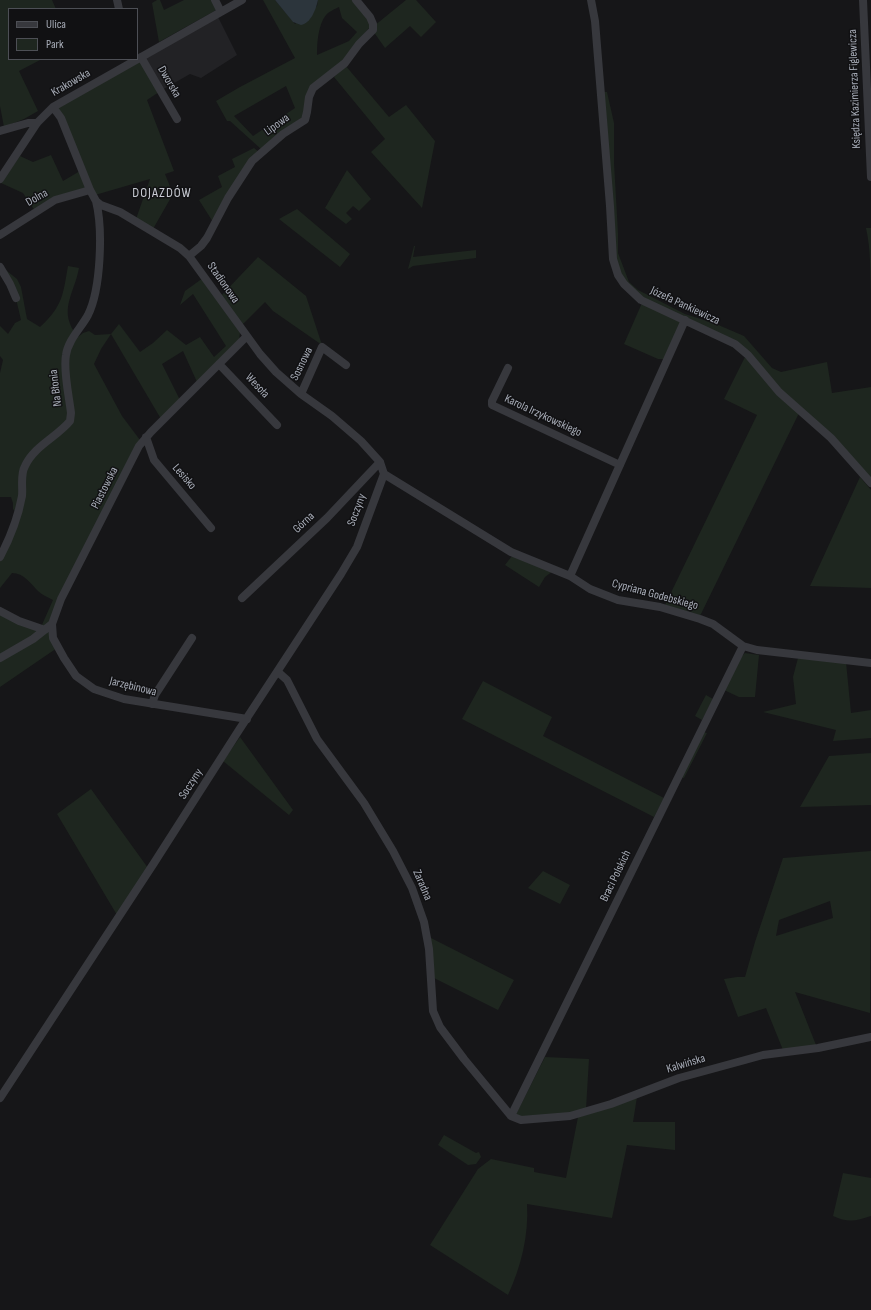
<!DOCTYPE html>
<meta charset="utf-8">
<style>
body{margin:0}
#map{position:relative;width:871px;height:1310px;overflow:hidden;background:#161618;font-family:"Sofia Sans Condensed",sans-serif}
canvas{display:block}
.legend{position:absolute;left:8px;top:8px;width:130px;height:52px;box-sizing:border-box;background:#111113;border:1px solid #4d4f55;margin:0;padding:5px 7px;list-style:none;font-size:12px;color:#a8adb8}
.legend li{display:flex;align-items:center;gap:8px;height:20px}
.legend b{width:20px;border:1px solid #4d4f55}
</style>
<div id="map">
<canvas width="871" height="1310"></canvas>
<ul class="legend">
<li><b style="height:5px;background:#37383d"></b>Ulica</li>
<li><b style="height:11px;background:#1e261f"></b>Park</li>
</ul>
</div>
<script>
const ctx = document.querySelector('canvas').getContext('2d');
ctx.lineJoin = 'round';
function fillPath(path, color) { ctx.fillStyle = color; ctx.fill(path, 'evenodd'); }
function stroke(path, color, width, dash) { ctx.strokeStyle = color; ctx.lineWidth = width; ctx.lineCap = dash ? 'butt' : 'round'; ctx.setLineDash(dash || []); ctx.stroke(path); }
function drawText(font, color, halo, rows, align = 'center') {
  ctx.font = font + ' "Sofia Sans Condensed",sans-serif'; ctx.lineWidth = 3; ctx.setLineDash([]); ctx.textBaseline = 'middle'; ctx.strokeStyle = halo; ctx.fillStyle = color; for (const [text, x, y, turn = 0] of rows) {
    ctx.save(); ctx.translate(x, y); ctx.rotate((+turn || 0) * Math.PI / 180); ctx.textAlign = isNaN(turn) ? turn : align; if (halo) ctx.strokeText(text, 0, 0); ctx.fillText(text, 0, 0); ctx.restore();
  }
}
const built = new Path2D(`
 M218,17L237,55L201,78L190,74L162,90L142,58Z`);
const green = new Path2D(`
 M0,0H52L56,9H9V59H42L19,71L38,111L24,119L4,127L0,106Z
 M157,0H160L164,10L184,0H213L218,9L159,42L152,3Z
 M263,0H275L295,24L317,6L318,0H354L372,24L343,62L317,82L305,115L261,149L230,121H227L216,101L240,87L295,58ZM339,7L342,18L357,32L349,41L317,55C317,43 318,25 326,15C328,12 335,9 339,7ZM286,86L295,108L253,136L234,116Z
 M406,0H416L436,22L421,37L410,26L385,48L373,31L374,26Z
 M140,59L159,92L147,100L174,171L165,174L173,194L153,229L136,219L150,179L95,195L57,106Z
 M345,65L389,117L406,105L435,141L422,208L371,152L385,139L334,77Z
 M602,92H607L614,123V163L618,233V253L629,282L638,290L685,314L716,324L744,336L772,368L781,372L827,362L832,393L871,387V479L781,390L756,360L643,298L625,282L619,272L615,254Z
 M254,148L259,152L213,222L199,200L222,187L218,176L235,167L232,159Z
 M51,155L63,181L80,171L88,190L35,211L23,193L1,183L20,156L33,162Z
 M347,170L371,199L359,211L353,206L346,213L352,219L346,224L325,208Z
 M297,209L350,254L340,267L279,219Z
 M866,228H871V295C870,272 871,250 866,228Z
 M414,246H415L413,257L476,250V258L413,266L408,269Z
 M258,257L306,296L322,345L273,311L265,302L241,326L219,298Z
 M68,266L79,268C74,295 57,311 78,337L83,333L89,331L95,335L111,334L119,324L140,352L153,343L167,330L186,345L200,337L214,357L226,346L193,294L180,305L185,291L203,278L240,332L239,342L197,382L183,351L162,364L180,400L161,419L111,334L101,349L94,364L122,416L140,440L51,622L44,628L41,627L53,600C48,597 42,595 38,591C31,584 24,573 12,573L0,588V559L18,514L13,509V503L11,497H0V373L3,360L0,356V326L8,334L15,323L21,320L17,303L2,267L17,279L21,287L27,319L40,327C63,306 63,294 68,266Z
 M642,303L682,321L665,359H658L624,344Z
 M746,355L799,413L700,616L665,605L757,415L724,399Z
 M860,477L871,490V588L810,586Z
 M512,556L553,571L545,577L539,587L505,565Z
 M0,612L42,630L0,656Z
 M51,626L57,648L0,687V660Z
 M745,653L759,655L755,697H739L724,690L739,659Z
 M798,658L846,662L851,713L871,710V738L833,741L836,730L763,712L796,704L793,677Z
 M483,681L552,717L543,736L664,798L654,817L462,719Z
 M706,695L713,699L702,720L695,716Z
 M703,732L707,733L684,778L680,777Z
 M240,737L293,810L289,815L223,761Z
 M871,753V805L800,807L829,756Z
 M91,789L148,868L117,915L57,814Z
 M871,851L870,1013L795,992L816,1045L783,1050L766,1008L738,1017L724,979L737,977H745L755,942L783,858ZM830,901L833,918L776,936L779,920Z
 M543,871L570,885L560,904L528,888Z
 M429,937L514,980L498,1010L434,978Z
 M545,1057L589,1059L586,1109L571,1113L521,1119L516,1114Z
 M637,1097L633,1122H675V1150L627,1145L612,1218L527,1204C529,1235 521,1267 508,1295L430,1245L478,1169L491,1159L534,1168V1172L566,1178L578,1117Z
 M444,1135L476,1153L479,1152L481,1157L476,1164L468,1165L438,1145Z
 M843,1173L871,1178V1216C856,1221 848,1223 833,1216Z`);
const water = new Path2D(`
 M275,0H318C316,9 311,23 301,25L293,22Z`);
const minor = new Path2D(`
 M117,0L119,9
 M215,0L221,12
 M591,0L595,21L610,206L613,259L618,275L624,284L641,300L735,344L748,355L779,392L831,438L871,483
 M863,0L871,177
 M141,57L177,119
 M53,107L61,118L90,190L96,201L101,205L120,212L180,248L189,256L260,354L276,372L301,394L332,416L361,441L380,462L384,474
 M0,131L28,123H37
 M0,179L37,123L53,107L242,0
 M0,235L55,200L90,190
 M189,256L201,246L207,238L228,198L252,161L283,134L305,120L307,112L309,97L313,88L345,63L359,44L373,30V24L370,17L356,0
 M0,267L10,284L16,298
 M219,364L277,425
 M508,368L492,401V405L620,465
 M301,394L322,347L346,365
 M146,437L154,460L211,528
 M384,474L511,552L570,576L590,589L618,600L660,607L700,619L713,624L743,646L757,650L871,663
 M0,557C10,538 18,518 22,496C23,487 20,475 25,466C34,446 57,437 70,421L71,413C69,396 63,370 66,355C68,340 81,328 88,315C101,289 103,229 96,201
 M570,576L685,320
 M242,598L327,518L380,462
 M0,611L19,621L45,630
 M52,624L53,638L64,658L76,676L94,689L124,699L247,719
 M0,658L33,639L52,624L61,599L139,446L151,432L247,336
 M278,672L287,680L317,739L364,803L393,851L412,888L424,922L429,949L433,1011L440,1027L464,1059L511,1116L521,1120L570,1116L611,1104L679,1078L745,1060L763,1055L818,1048L871,1037
 M152,704L155,695L192,638
 M0,1098L154,863L239,730L341,574L357,547L384,474
 M511,1116L743,646`);
const streetNames = [
 ["Dworska",169,82,60],
 ["Krakowska",71,83,-30],
 ["Księdza Kazimierza Figlewicza",855,89,-92],
 ["Lipowa",277,125,-36],
 ["Dolna",37,198,-30],
 ["Stadionowa",223,283,55],
 ["Józefa Pankiewicza",685,306,25],
 ["Sosnowa",302,364,-64],
 ["Wesoła",257,386,47],
 ["Na Błonia",56,388,-97],
 ["Karola Irzykowskiego",543,416,25],
 ["Lesisko",184,477,49],
 ["Piastowska",105,488,-63],
 ["Soczyny",357,510,-70],
 ["Górna",304,523,-43],
 ["Cypriana Godebskiego",655,595,15],
 ["Jarzębinowa",133,687,14],
 ["Soczyny",191,784,-57],
 ["Braci Polskich",616,876,-64],
 ["Zaradna",422,885,67],
 ["Kalwińska",686,1064,-17]
];
const quarterNames = [
 ["DOJAZDÓW",162,193]
];
fillPath(built, '#222225');
fillPath(green, '#1e261f');
fillPath(water, '#2c353c');
stroke(minor, '#37383d', 8);
drawText('12px', '#a8adb8', '#111113', streetNames);
ctx.letterSpacing = '1px';
drawText('14px', '#c9ccd4', '#111113', quarterNames);
ctx.letterSpacing = '0px';
</script>
